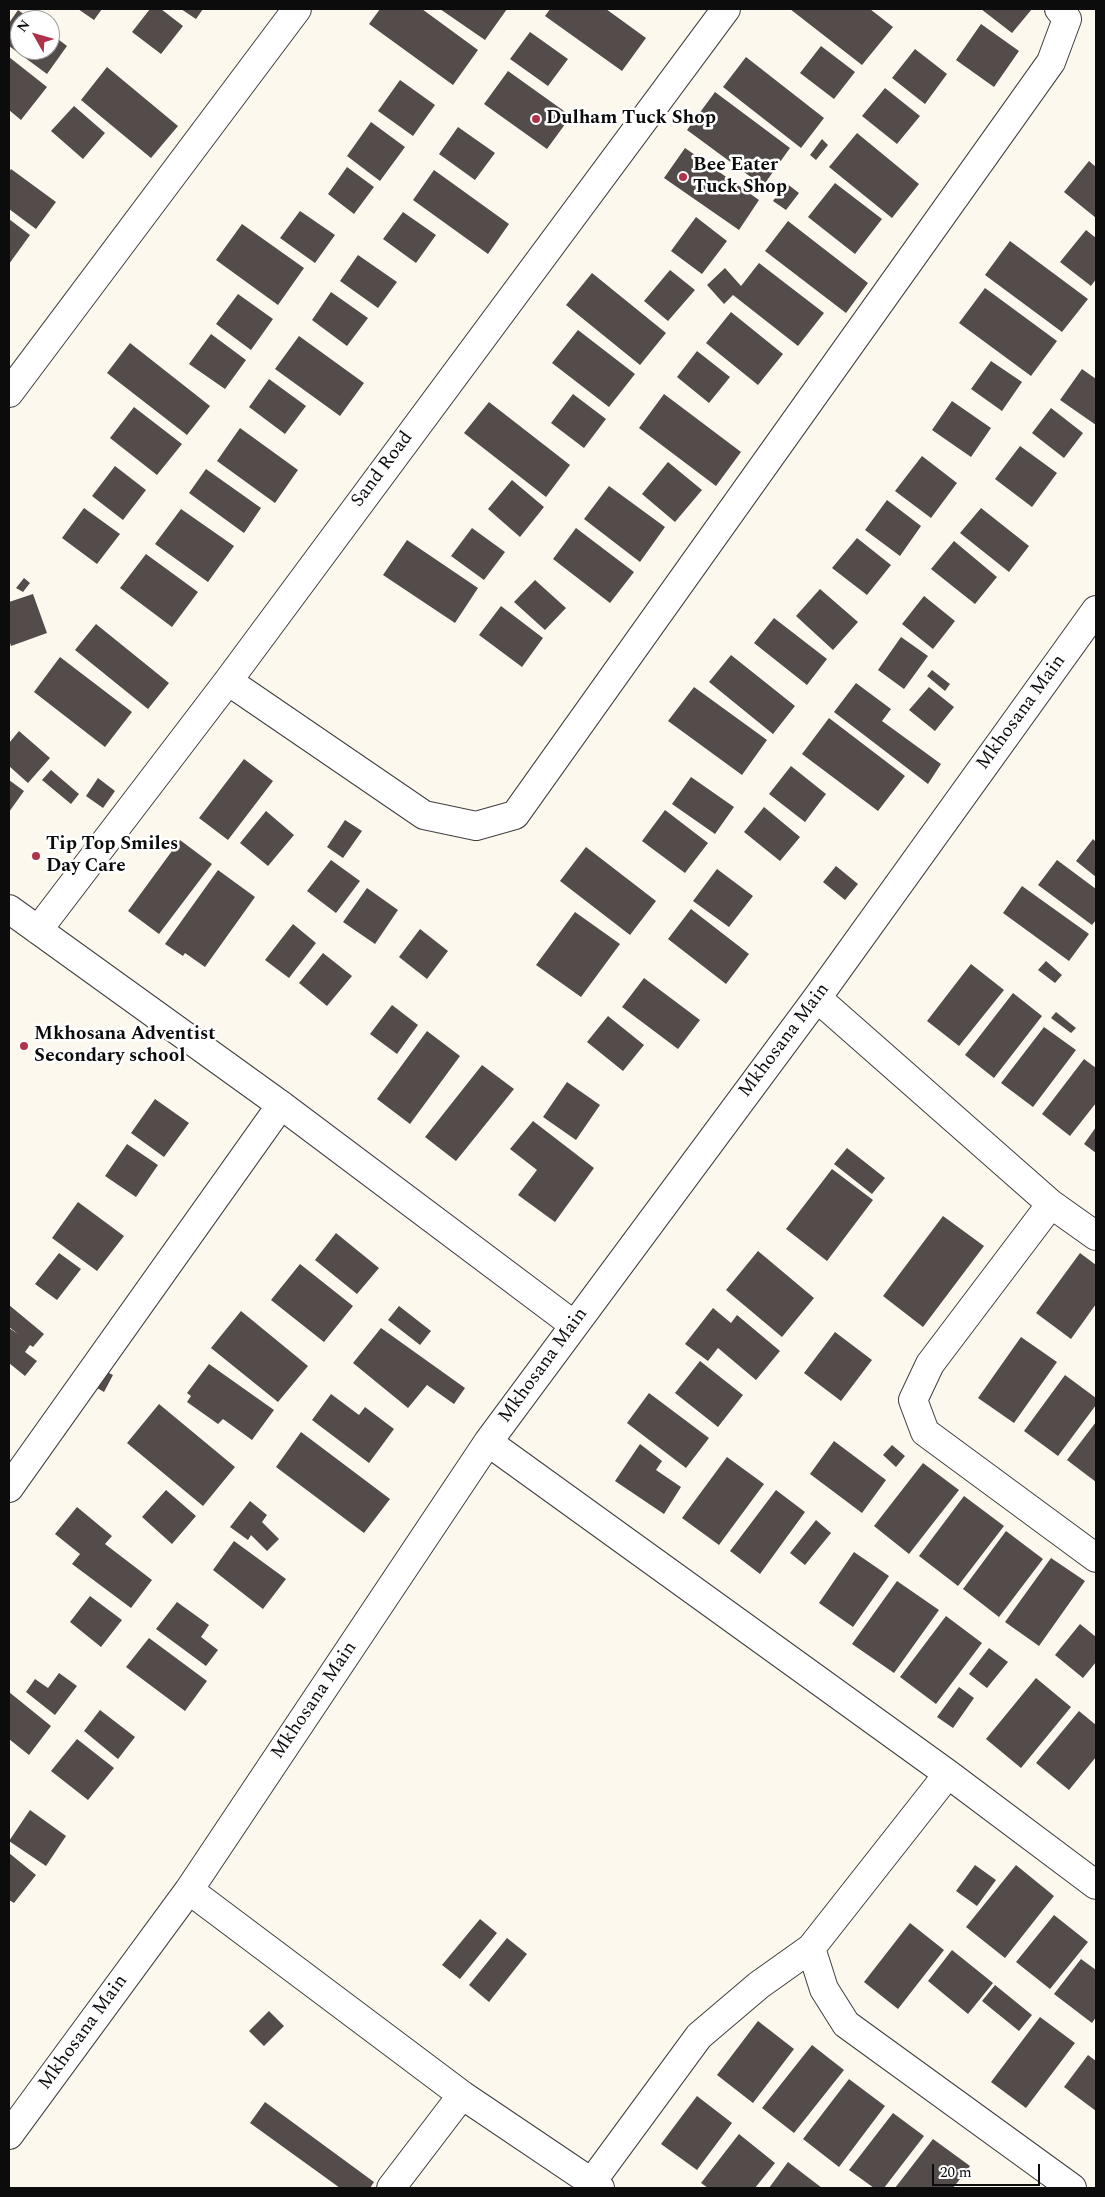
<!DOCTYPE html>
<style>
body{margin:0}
#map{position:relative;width:1105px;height:2197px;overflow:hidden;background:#fdf8ed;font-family:Spectral,serif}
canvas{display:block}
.frame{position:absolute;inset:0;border:10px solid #0c0c0c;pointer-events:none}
.north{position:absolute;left:10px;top:10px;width:50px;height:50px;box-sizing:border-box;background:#fff;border:1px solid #9e9e9e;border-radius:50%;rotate:308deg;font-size:14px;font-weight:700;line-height:20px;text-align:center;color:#0c0c0c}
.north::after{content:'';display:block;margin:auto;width:18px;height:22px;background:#af314a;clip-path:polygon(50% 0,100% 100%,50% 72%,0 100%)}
.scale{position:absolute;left:932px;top:2164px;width:108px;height:22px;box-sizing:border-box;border:2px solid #0c0c0c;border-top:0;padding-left:6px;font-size:15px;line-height:18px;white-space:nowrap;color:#0c0c0c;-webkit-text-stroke:4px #fff;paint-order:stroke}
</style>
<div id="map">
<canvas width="1105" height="2197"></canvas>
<div class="frame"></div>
<div class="north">N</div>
<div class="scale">20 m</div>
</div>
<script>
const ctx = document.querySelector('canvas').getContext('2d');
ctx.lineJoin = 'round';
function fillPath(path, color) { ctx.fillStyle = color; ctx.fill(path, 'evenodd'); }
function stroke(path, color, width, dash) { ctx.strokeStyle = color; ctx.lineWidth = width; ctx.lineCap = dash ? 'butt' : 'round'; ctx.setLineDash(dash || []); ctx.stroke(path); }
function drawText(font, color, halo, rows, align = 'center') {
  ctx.font = font + ' Spectral,serif'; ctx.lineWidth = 5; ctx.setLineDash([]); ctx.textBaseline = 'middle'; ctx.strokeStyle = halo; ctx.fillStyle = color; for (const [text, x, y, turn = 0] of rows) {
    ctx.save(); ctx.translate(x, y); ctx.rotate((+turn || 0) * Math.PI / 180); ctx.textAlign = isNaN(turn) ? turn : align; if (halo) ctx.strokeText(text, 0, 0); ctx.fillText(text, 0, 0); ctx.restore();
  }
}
const building = new Path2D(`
 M78,9H102L94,20Z
 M150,9H161L183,26L161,54L132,32Z
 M181,9H203L196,19Z
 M380,9H422L478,50L453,85L369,24Z
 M440,9H507L485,40Z
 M550,9H606L646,38L622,71L545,16Z
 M790,9H870L893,27L862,65Z
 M981,9H1032L1012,33Z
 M18,10L32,20H20V50H50V33L67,46L47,74L9,46V23Z
 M981,24L1019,51L994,87L956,60Z
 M530,32L568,59L548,86L510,59Z
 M821,46L855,72L834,99L800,73Z
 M915,49L947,74L925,104L892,78Z
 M9,57L47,87L21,120L9,110Z
 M746,57L824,118L801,148L723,87Z
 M107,67L178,126L151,158L81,100Z
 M508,71L571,116L547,149L484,104Z
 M400,80L435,105L413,136L378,111Z
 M885,88L920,116L897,144L862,116Z
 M715,92L790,148L763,186L687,130Z
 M74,106L105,133L83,159L51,131Z
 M371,122L405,147L380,181L347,156Z
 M458,127L495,153L475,180L439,154Z
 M857,133L919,184L892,218L829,167Z
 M822,139L828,145L816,160L810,155Z
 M685,148L759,200L739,230L664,178Z
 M1089,161L1096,167V218L1064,192Z
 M347,167L374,187L354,214L328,194Z
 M11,169L56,202L36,229L9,209V172Z
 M434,170L509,224L488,254L413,200Z
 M786,183L799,193L786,210L773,201Z
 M835,183L882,219L855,254L808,217Z
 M300,211L335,235L315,263L280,238Z
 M403,212L436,235L416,263L383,239Z
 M696,217L727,241L702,274L671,251Z
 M9,219L30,235L9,264Z
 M788,221L868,283L846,313L765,251Z
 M242,224L304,268L278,305L216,260Z
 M1086,230L1096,238V279L1091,286L1060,262Z
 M1010,241L1088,299L1062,332L985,275Z
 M358,255L397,282L378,308L340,281Z
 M759,263L824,313L798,346L733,295L724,304L707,285L725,268L741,286Z
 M670,270L695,290L668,321L644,301Z
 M592,273L666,333L640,365L566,305Z
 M985,288L1057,341L1031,376L959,323Z
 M331,292L368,318L347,346L312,320Z
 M238,294L273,319L251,350L216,324Z
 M731,312L783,354L758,385L706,343Z
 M578,330L635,374L609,407L552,363Z
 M211,334L246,360L225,389L189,364Z
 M299,336L364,383L340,416L275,369Z
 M130,343L210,406L187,435L107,373Z
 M697,351L730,377L709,403L677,377Z
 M991,361L1022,382L1002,411L971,389Z
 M1082,369L1096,379V425L1060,400Z
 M269,379L306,406L285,434L249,407Z
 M573,394L606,419L584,448L551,423Z
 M664,394L741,452L716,486L639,428Z
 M952,401L991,428L971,457L932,430Z
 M489,402L570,465L546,497L464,433Z
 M134,407L182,444L157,475L110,438Z
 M1051,408L1083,433L1064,458L1032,433Z
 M240,428L298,470L275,503L217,461Z
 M1020,446L1057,473L1032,507L995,479Z
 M922,456L957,483L931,518L895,491Z
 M668,462L702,490L675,522L642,494Z
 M115,466L146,490L123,520L92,496Z
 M206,469L261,508L244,533L189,493Z
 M512,480L544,507L520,537L488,509Z
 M609,486L665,527L640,562L584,519Z
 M887,500L921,526L900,556L865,530Z
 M84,508L120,534L97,564L62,538Z
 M981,508L1029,546L1009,572L960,533Z
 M181,509L234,546L208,582L155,544Z
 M472,528L505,552L484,580L451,556Z
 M576,528L634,572L610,603L553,559Z
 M857,538L891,565L867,595L832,568Z
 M407,540L478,588L455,623L383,575Z
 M954,541L997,577L975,604L931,569Z
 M146,554L198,592L172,627L120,588Z
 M24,578L30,583L23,592L16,588Z
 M535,580L566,608L545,630L514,602Z
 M820,589L858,622L833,650L796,616Z
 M33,594L47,633L11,646L9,640V602Z
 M924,596L955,621L933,649L902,624Z
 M501,606L543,638L522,667L479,635Z
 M774,618L827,659L807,685L754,643Z
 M96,624L169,683L148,709L75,650Z
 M901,637L928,656L904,689L878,670Z
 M731,655L795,706L773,734L709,682Z
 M60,657L132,712L105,747L34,692Z
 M932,670L950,684L945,691L927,676Z
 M856,683L891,709L882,721L941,764L928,784L834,712Z
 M694,687L767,740L742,775L668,721Z
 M929,687L954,707L935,731L909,710Z
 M829,718L905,776L878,811L802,754Z
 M19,731L50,758L28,783L9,766V743Z
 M244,759L273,781L228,840L199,818Z
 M791,766L826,794L805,822L769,794Z
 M51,770L79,794L71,804L42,780Z
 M691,777L734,807L715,834L672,804Z
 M98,778L115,791L103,808L86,796Z
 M9,780L24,791L9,812Z
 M764,807L800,837L780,861L744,832Z
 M665,810L708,843L685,873L642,841Z
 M266,811L294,835L268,866L240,843Z
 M345,820L362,831L343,858L327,847Z
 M1093,839L1096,842V877L1076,861Z
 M180,840L212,864L159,934L128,911Z
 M586,847L656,901L630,935L560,881Z
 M331,860L360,881L336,913L307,891Z
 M1057,860L1096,889V920L1092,925L1038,885Z
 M836,866L858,884L845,900L823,882Z
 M717,869L753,896L729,927L693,901Z
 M218,870L255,897L205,967L185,953L183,956L165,944Z
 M1022,886L1089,934L1069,961L1003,913Z
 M367,888L398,910L375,944L343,922Z
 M691,909L749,954L726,984L668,939Z
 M575,912L620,944L581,997L536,965Z
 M293,924L316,943L289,978L265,960Z
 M420,929L448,951L427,979L399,957Z
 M323,953L352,976L327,1006L299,983Z
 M1046,961L1062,975L1055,983L1038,970Z
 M971,964L1004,990L959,1046L927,1021Z
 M644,978L700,1020L678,1049L622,1007Z
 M1013,993L1042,1016L994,1078L965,1055Z
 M392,1005L418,1025L397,1054L370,1034Z
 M1056,1012L1076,1028L1071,1033L1051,1018Z
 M608,1016L644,1045L623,1071L587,1042Z
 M1044,1027L1076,1050L1033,1107L1001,1083Z
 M427,1031L460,1056L410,1124L377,1099Z
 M1084,1059L1096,1068V1103L1070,1136L1042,1114Z
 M482,1065L514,1089L456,1161L425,1137Z
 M567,1082L600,1105L576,1140L543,1117Z
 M155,1099L189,1123L164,1157L131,1133Z
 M533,1121L594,1168L555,1222L518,1195L537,1170L510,1149Z
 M1096,1127V1153L1084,1144Z
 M127,1144L158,1165L136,1197L105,1176Z
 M847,1148L885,1178L872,1194L834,1164Z
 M832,1169L873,1200L827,1261L786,1229Z
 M78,1202L124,1236L97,1271L52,1238Z
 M943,1216L984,1246L923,1327L883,1296Z
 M336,1233L379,1268L357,1294L315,1260Z
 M758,1251L814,1298L782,1337L726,1290Z
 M59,1253L81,1269L57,1300L35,1284Z
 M1080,1253L1096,1265V1304L1071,1339L1036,1313Z
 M300,1264L353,1306L324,1342L271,1300Z
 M9,1305L44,1334L33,1347L30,1345L25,1352L37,1361L25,1376L9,1363V1328L18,1334L9,1327Z
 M399,1306L431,1331L420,1345L388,1320Z
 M713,1308L731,1323L737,1315L780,1351L756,1380L718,1348L708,1361L685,1344Z
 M241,1311L308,1366L278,1402L211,1348Z
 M381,1328L465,1388L454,1404L427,1385L408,1408L353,1363Z
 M835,1332L872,1360L841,1401L804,1373Z
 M1021,1337L1057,1362L1014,1423L978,1398Z
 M700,1361L743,1395L718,1427L675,1393Z
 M209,1364L274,1410L252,1440L223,1419L218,1424L187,1402L191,1396L187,1393Z
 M101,1369L113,1375L104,1392L92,1385Z
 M1065,1375L1096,1398V1405L1058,1456L1024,1431Z
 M649,1393L709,1438L686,1468L627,1423Z
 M331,1394L359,1415L365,1407L394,1429L369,1463L312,1420Z
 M159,1404L235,1467L203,1506L127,1443Z
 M1096,1422V1482L1067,1460Z
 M301,1432L390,1499L364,1533L276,1467Z
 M834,1441L886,1480L862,1513L810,1474Z
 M640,1444L662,1461L656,1470L681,1487L664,1514L615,1481Z
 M892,1445L905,1456L896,1467L883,1455Z
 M727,1457L764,1484L719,1545L682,1518Z
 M923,1463L959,1490L909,1554L874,1526Z
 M166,1490L196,1516L172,1544L142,1517Z
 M776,1490L805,1512L760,1574L730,1551Z
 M964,1496L1004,1526L958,1586L919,1556Z
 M250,1501L267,1515L262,1522L279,1539L267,1551L251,1535L248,1540L230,1527Z
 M77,1507L112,1536L105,1544L152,1580L131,1608L72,1564L80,1554L55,1534Z
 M816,1520L831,1533L805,1565L790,1553Z
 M1006,1531L1043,1559L999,1617L963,1589Z
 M234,1541L286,1579L263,1609L213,1570Z
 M854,1552L889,1576L853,1627L819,1603Z
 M1051,1558L1085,1581L1039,1646L1005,1622Z
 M897,1581L939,1610L894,1673L852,1644Z
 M90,1596L122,1620L101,1647L70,1622Z
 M177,1602L209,1625L201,1637L218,1650L206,1666L156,1629Z
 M946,1616L982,1643L936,1704L900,1677Z
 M1080,1624L1096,1637V1662L1083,1678L1055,1655Z
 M149,1638L207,1681L185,1711L126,1667Z
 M989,1648L1008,1662L987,1688L969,1674Z
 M59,1673L77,1686L55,1715L26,1692L35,1679L48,1688Z
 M1036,1678L1071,1707L1021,1768L986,1739Z
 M959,1687L974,1698L953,1728L937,1717Z
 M9,1692L51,1726L29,1755L9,1739Z
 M100,1710L135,1737L118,1759L84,1731Z
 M1079,1711L1096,1725V1757L1069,1790L1036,1763Z
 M77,1739L114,1768L88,1800L51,1771Z
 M30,1810L66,1836L46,1866L9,1841Z
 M9,1853L36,1875L14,1903L9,1900Z
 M975,1865L996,1880L977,1906L956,1891Z
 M1016,1865L1054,1896L1005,1958L966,1927Z
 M1054,1915L1088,1942L1050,1989L1016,1962Z
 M480,1919L497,1933L460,1979L442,1965Z
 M910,1923L944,1950L898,2009L864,1982Z
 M507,1938L527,1954L489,2002L469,1985Z
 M952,1950L993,1983L968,2014L928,1981Z
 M1081,1959L1096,1970V2017L1092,2023L1054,1994Z
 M995,1985L1032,2015L1019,2031L982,2001Z
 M269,2011L284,2026L264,2046L249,2031Z
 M1040,2017L1075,2043L1026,2108L991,2082Z
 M758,2021L794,2049L753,2103L717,2075Z
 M812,2045L844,2070L794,2133L762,2108Z
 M1088,2055L1096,2061V2111L1064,2087Z
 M849,2079L885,2106L839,2167L803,2139Z
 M697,2096L732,2123L697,2170L661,2144Z
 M265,2102L374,2182L370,2188H340L250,2123Z
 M893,2113L924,2136L884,2188H874L849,2170Z
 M739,2134L775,2163L755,2188H708L701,2183Z
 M933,2139L970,2166L953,2188H895Z
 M788,2162L822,2188H769Z`);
const street = new Path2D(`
 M9,393L297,9
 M228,681L424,815L476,826L515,815L1051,62L1067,19L1059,9
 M9,909L281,1105L574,1325
 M38,930L228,681L726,9
 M817,998L1051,1204L1096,1236
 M1051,1204L930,1364L913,1400L925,1432L1096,1558
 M488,1442L948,1774L1096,1885
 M9,1488L281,1105
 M189,1890L462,2095L600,2188
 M811,1948L824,1989L846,2024L1072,2188
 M9,2135L189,1890L488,1442L817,998L1096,610
 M591,2183L699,2036L759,1985L811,1948L948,1774
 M391,2188L462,2095`);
const markers = [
 [536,119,5,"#af314a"],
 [683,177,5,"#af314a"],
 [36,856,5,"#af314a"],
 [24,1046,5,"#af314a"]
];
const poiNames = [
 ["Dulham Tuck Shop",546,119],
 ["Bee Eater",693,166],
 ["Tuck Shop",693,188],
 ["Tip Top Smiles",46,845],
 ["Day Care",46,867],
 ["Mkhosana Adventist",34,1035],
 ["Secondary school",34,1057]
];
const streetNames = [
 ["Sand Road",383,470,-53],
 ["Mkhosana Main",1022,713,-54],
 ["Mkhosana Main",785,1041,-53],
 ["Mkhosana Main",544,1366,-54],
 ["Mkhosana Main",315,1701,-56],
 ["Mkhosana Main",84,2033,-54]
];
fillPath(building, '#544c4a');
stroke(street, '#3f3f3f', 30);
stroke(street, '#fff', 28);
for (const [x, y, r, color] of markers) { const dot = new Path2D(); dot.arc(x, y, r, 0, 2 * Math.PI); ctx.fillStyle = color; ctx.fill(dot); stroke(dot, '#fff', 2); }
drawText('bold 19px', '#0c0c0c', '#fff', poiNames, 'left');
drawText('19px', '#0c0c0c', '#fff', streetNames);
</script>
